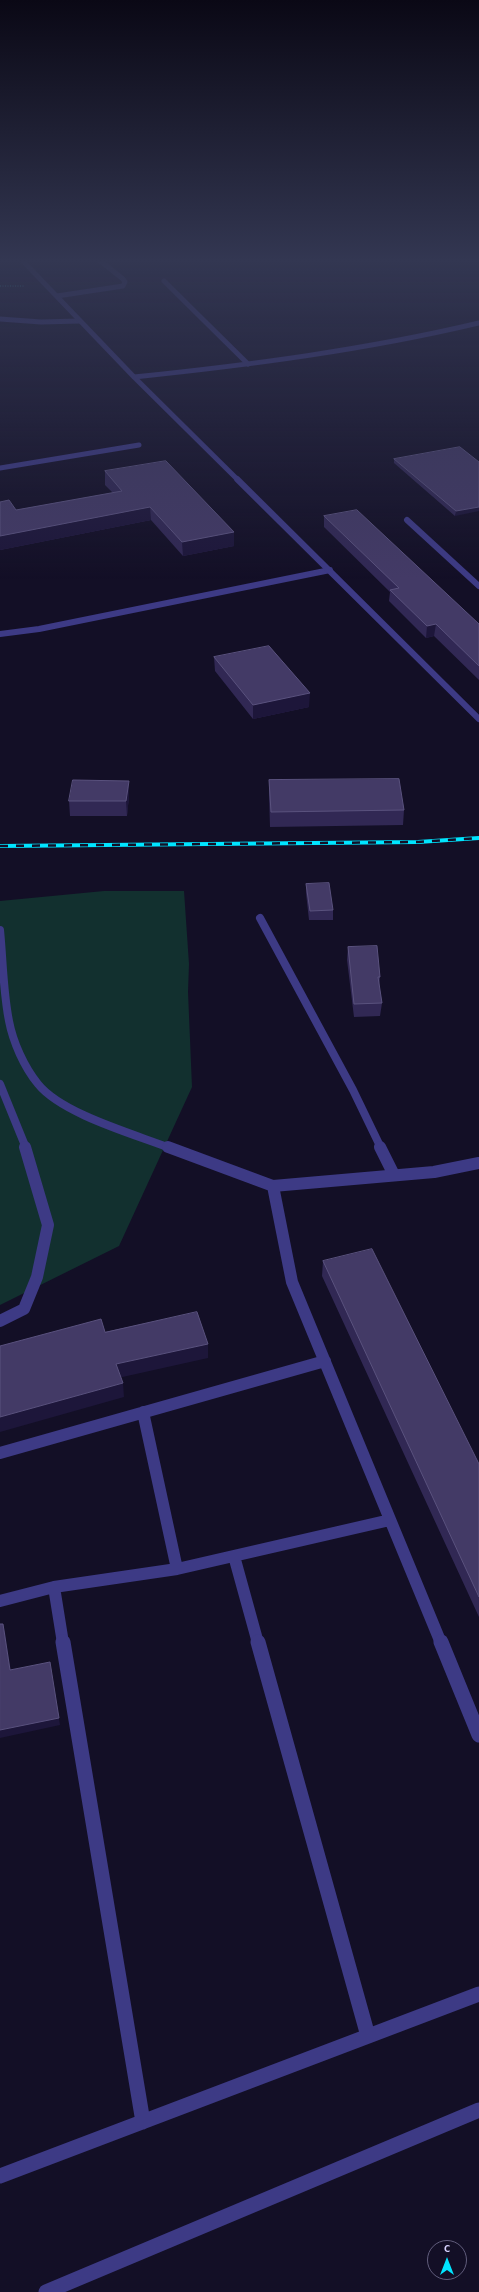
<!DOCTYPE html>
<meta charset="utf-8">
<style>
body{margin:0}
#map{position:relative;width:479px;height:2292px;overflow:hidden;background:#130f26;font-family:"Alegreya Sans",sans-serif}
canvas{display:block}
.north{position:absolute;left:427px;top:2240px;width:40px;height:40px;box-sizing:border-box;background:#130f26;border:1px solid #625e7d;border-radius:50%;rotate:0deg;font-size:11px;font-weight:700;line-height:16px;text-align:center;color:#d9d4ff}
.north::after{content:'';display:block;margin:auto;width:14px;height:18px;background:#00e5ff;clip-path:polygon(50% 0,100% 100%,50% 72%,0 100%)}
</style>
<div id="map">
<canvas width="479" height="2292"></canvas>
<div class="north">С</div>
</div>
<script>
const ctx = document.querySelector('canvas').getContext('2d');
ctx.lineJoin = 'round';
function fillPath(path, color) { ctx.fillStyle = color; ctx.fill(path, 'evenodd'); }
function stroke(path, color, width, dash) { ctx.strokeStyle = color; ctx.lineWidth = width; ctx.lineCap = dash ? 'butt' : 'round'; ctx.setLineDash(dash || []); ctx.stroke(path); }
const green = new Path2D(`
 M104,891H184L189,964L188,992L192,1087L119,1246L0,1305V901Z`);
const path = new Path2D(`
 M0,286H25`);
const laneFar4 = new Path2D(`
 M164,281L248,364
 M57,296L123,286L125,282L123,279L98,259
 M0,319L41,322L80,321
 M0,468L139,445`);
const laneFar3 = new Path2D(`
 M407,520L479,586
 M0,634L39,629L330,570`);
const laneFar2 = new Path2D(`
 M260,918L353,1090L381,1148
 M0,930C3,960 3,991 9,1021C13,1042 24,1067 38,1084C62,1114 134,1134 170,1148
 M0,1084L26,1148`);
const laneFar1 = new Path2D(`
 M168,1147L273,1186
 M380,1147L394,1175
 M0,1321L24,1309L37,1277L48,1225L25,1147
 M143,1412L177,1569
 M0,1453L325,1361
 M234,1556L258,1643
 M54,1587L63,1643
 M0,1601L54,1587L177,1569L390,1520
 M441,1643L292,1282L273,1186L434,1172L479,1163`);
const lane = new Path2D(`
 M63,1642L143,2122
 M258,1642L368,2036
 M441,1642L479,1735
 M0,2176L479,1994
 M46,2292L479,2110`);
const streetFar1 = new Path2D(`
 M21,259L134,377L238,480
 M134,377C250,365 365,350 479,323`);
const street = new Path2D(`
 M237,479L479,719`);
const rail = new Path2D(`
 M0,846L418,842L479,838`);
const wall = new Path2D(`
 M394,459L479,462L455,516L394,463Z
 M105,471L234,532V546L183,556L151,520L0,550V502L16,510L113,493L105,485Z
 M324,516L479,624V680L434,636L426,638L389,601L390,592L324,527Z
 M214,657L309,707L253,719L215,671Z
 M269,780L404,810L403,825L270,827L269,795Z
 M129,796L127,816H70L69,801Z
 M306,884L333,910V920H309L306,893Z
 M348,947L380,977L379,988L382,1003L380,1016L354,1017L347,960Z
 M323,1261L479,1464V1617L322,1276Z`);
const shadedWall = new Path2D(`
 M150,507L151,520L0,550V536Z
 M479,507V511L455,516L456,511Z
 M234,532V546L183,556L182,542Z
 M436,624L434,636L426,638L427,626Z
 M310,693L309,707L253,719V705Z
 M129,781V796L127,816L126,801Z
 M208,1344V1358L118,1378L116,1364Z
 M123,1383L124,1397L0,1432V1417Z
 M3,1624L5,1632L12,1678L10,1670Z
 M50,1662L60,1725L0,1738V1730Z`);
const building = new Path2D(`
 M460,447L479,462V507L456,511L394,459Z
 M166,461L234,532L182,542L150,507L0,536V502L9,500L16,510L122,491L105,471Z
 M357,510L479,624V666L436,624L427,626L390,590L399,588L324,516Z
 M269,646L310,693L253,705L214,657Z
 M399,779L404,810L271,812L269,780Z
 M73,780L129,781L126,801H69Z
 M329,883L333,910L310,911L306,884Z
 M377,946L380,977H378L382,1003L354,1004L348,947Z
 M372,1249L479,1464V1597L323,1261Z
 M197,1312L208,1344L116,1364L123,1383L0,1417V1346L101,1319L105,1332Z
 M0,1624H3L10,1670L50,1662L59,1718L0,1730Z`);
fillPath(green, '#12302f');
stroke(path, '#2fb8b0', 1.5, [1, 1.5]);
stroke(laneFar4, '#3d3a85', 5);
stroke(laneFar3, '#3d3a85', 6);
stroke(laneFar2, '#3d3a85', 8);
stroke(laneFar1, '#3d3a85', 12);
stroke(lane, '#3d3a85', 15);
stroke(streetFar1, '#3d3a85', 5);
stroke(street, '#3d3a85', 6);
stroke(rail, '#00e5ff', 4);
stroke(rail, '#130f26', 2.5, [8]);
fillPath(wall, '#312854');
fillPath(shadedWall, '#1d163a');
fillPath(building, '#433a66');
stroke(building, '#5a527e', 1);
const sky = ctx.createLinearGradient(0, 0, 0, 580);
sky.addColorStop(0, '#0a0815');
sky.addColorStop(0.45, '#333752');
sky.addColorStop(1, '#33375200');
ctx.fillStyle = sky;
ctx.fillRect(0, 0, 479, 580);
</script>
